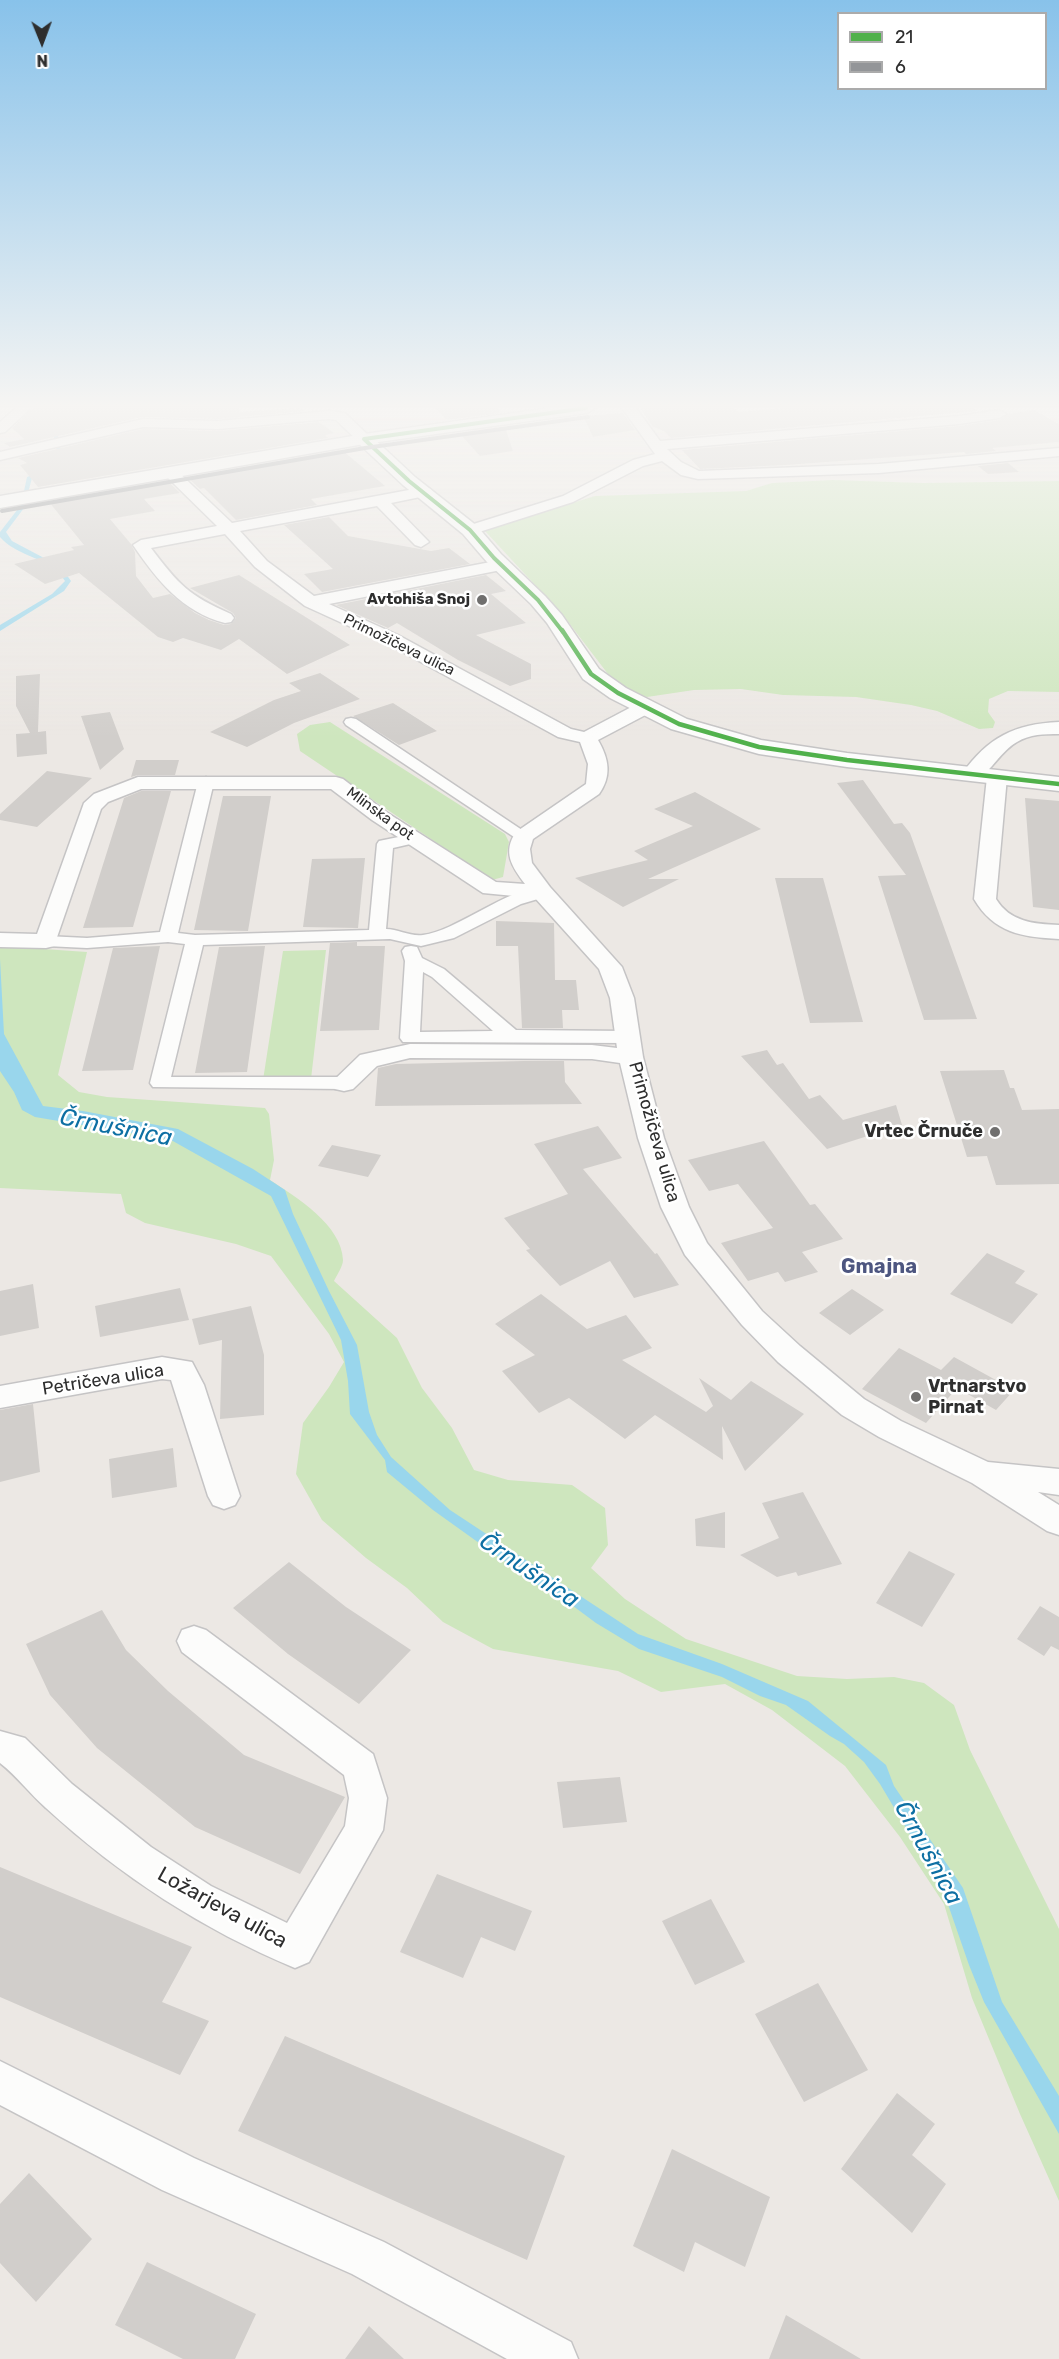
<!DOCTYPE html>
<meta charset="utf-8">
<style>
body{margin:0}
#map{position:relative;width:1059px;height:2359px;overflow:hidden;background:#ece8e4;font-family:Rubik,sans-serif}
canvas{display:block}
.legend{position:absolute;left:837px;top:12px;width:210px;height:78px;box-sizing:border-box;background:#fff;border:2px solid #ababab;margin:0;padding:8px 10px;list-style:none;font-size:18px;color:#2e2e2e}
.legend li{display:flex;align-items:center;gap:12px;height:30px}
.legend b{width:30px;border:2px solid #ababab}
.north{position:absolute;left:12px;top:12px;width:60px;height:60px;-webkit-text-stroke:4px #fff;paint-order:stroke;rotate:179deg;font-size:16px;font-weight:700;line-height:24px;text-align:center;color:#2e2e2e}
.north::after{content:'';display:block;margin:auto;width:21px;height:27px;background:#2e2e2e;clip-path:polygon(50% 0,100% 100%,50% 72%,0 100%)}
</style>
<div id="map">
<canvas width="1059" height="2359"></canvas>
<ul class="legend">
<li><b style="height:8px;background:#50b14b"></b>21</li>
<li><b style="height:8px;background:#939598"></b>6</li>
</ul>
<div class="north">N</div>
</div>
<script>
const ctx = document.querySelector('canvas').getContext('2d');
ctx.lineJoin = 'round';
function fillPath(path, color) { ctx.fillStyle = color; ctx.fill(path, 'evenodd'); }
function stroke(path, color, width, dash) { ctx.strokeStyle = color; ctx.lineWidth = width; ctx.lineCap = dash ? 'butt' : 'round'; ctx.setLineDash(dash || []); ctx.stroke(path); }
function drawText(font, color, halo, rows, align = 'center') {
  ctx.font = font + ' Rubik,sans-serif'; ctx.lineWidth = 5; ctx.setLineDash([]); ctx.textBaseline = 'middle'; ctx.strokeStyle = halo; ctx.fillStyle = color; for (const [text, x, y, turn = 0] of rows) {
    ctx.save(); ctx.translate(x, y); ctx.rotate((+turn || 0) * Math.PI / 180); ctx.textAlign = isNaN(turn) ? turn : align; if (halo) ctx.strokeText(text, 0, 0); ctx.fillText(text, 0, 0); ctx.restore();
  }
}
const green = new Path2D(`
 M833,480L923,483L1059,481V692L1008,691L989,699L988,712L995,722L993,728L979,729L937,711L911,705L856,697L783,695L741,689L694,690L647,697L630,691L608,674L562,614L484,530L595,496L746,491L772,483Z
 M330,722L505,834L509,842L503,877L492,880L300,751L297,734L310,725Z
 M0,946L87,952L58,1075L79,1092L107,1097L265,1108L269,1114L274,1160L270,1180C296,1197 342,1225 343,1260C343,1266 337,1275 334,1281L397,1338L422,1388L452,1428L474,1470L508,1480L572,1485L605,1508L608,1545L591,1568L625,1599L686,1639L797,1676L847,1679L894,1677L924,1683L954,1705L970,1750L1059,1929V2201L1020,2114L972,1998L944,1904L900,1837L845,1766L772,1710L725,1684L661,1692L618,1671L493,1649L443,1622L407,1588L366,1558L322,1520L296,1474L303,1423L329,1387L344,1362L329,1334L271,1256L236,1244L145,1223L126,1213L121,1194L0,1188Z
 M326,950L311,1079L263,1080L283,951Z`);
const water = new Path2D(`
 M47,408H52L62,455C57,468 43,473 32,478L24,508L6,532L12,541L61,567L71,581L64,591L0,631V625L52,594L65,581C50,557 17,557 0,537V532L21,505L27,477C39,472 52,467 58,455Z
 M0,959L4,1034L43,1106L83,1111L178,1129L253,1169L285,1190L293,1214L329,1291L357,1345L369,1412L377,1435L391,1457L450,1510L638,1634L722,1664L808,1701L886,1765L894,1786L963,1888L1002,2002L1059,2096V2134L984,2002L969,1965L943,1890L880,1784L864,1762L844,1744L830,1736L786,1705L760,1696L722,1677L639,1649L596,1623L565,1600L546,1591L433,1510L387,1472L385,1460L350,1414L348,1381L341,1340L271,1196L171,1140L35,1117L22,1110L14,1092L0,1071Z`);
const building = new Path2D(`
 M33,408H239L240,412L300,408L304,411L218,419L142,417L10,447L4,443L24,439L12,428Z
 M435,408H498L500,413L447,420Z
 M640,408H734L738,412L783,408H973L977,411L671,438L664,431L653,427Z
 M1034,410L1059,424V442L992,448L996,451L966,454L964,452L786,465L700,469L682,450L959,426L999,420L1008,414Z
 M623,413L635,430L593,437L583,416Z
 M319,422L334,433L325,435L328,438L38,487L20,465L27,463L18,458L143,429L218,431Z
 M505,427L513,451L480,456L459,433Z
 M342,450L385,486L311,499L317,505L236,520L204,488L200,489L187,477Z
 M1008,463L1019,472L988,474L978,466Z
 M168,481L180,493L144,499L155,511L110,519L131,544L135,552L136,576L153,598L170,594L195,613L209,620L224,625L231,624L236,618L233,613L190,588L239,575L350,645L287,674L239,639L221,650L183,638L173,642L158,637L79,573L45,584L14,564L74,550L71,547L84,545L49,502Z
 M329,517L348,536L431,551L449,548L470,564L322,592L304,574L333,569L284,525Z
 M486,575L506,591L491,594L526,623L476,635L531,664V679L510,686L458,660L397,623L388,628L336,605Z
 M320,673L360,699L294,723L247,747L210,732L274,700L301,691L289,683Z
 M40,674L38,732L46,731L47,754L17,757L16,734L30,733L16,706V676Z
 M393,703L437,731L399,745L353,716Z
 M110,712L124,749L100,770L81,716Z
 M136,760H179L175,775H138L131,777Z
 M47,771L92,778L37,827L0,820V814Z
 M863,780L894,824L902,823L910,833L977,1019L924,1020L878,876L906,875L837,783Z
 M141,791H171L133,927L83,928L124,798Z
 M695,792L761,829L648,879H679L623,907L575,878L648,860L634,851L693,826L654,809Z
 M223,796H271L248,931L194,930Z
 M1025,798L1059,801V910L1033,907Z
 M365,858L358,928L303,927L312,859Z
 M775,878H823L863,1022L810,1023Z
 M496,921L554,923L555,980H576L579,1010H562L563,1028H522L518,946H496Z
 M357,942V946H385L379,1030L320,1031L330,943Z
 M160,946L133,1070L82,1071L113,948Z
 M265,946L247,1072L195,1073L219,947Z
 M767,1050L777,1065L783,1063L809,1099L820,1095L843,1120L896,1105L902,1125L827,1149L741,1056Z
 M524,1061H564L565,1082L582,1104L375,1106L378,1068L396,1064Z
 M1004,1070L1010,1088H1014L1022,1110L1059,1109V1184L996,1185L987,1156L967,1157L940,1071Z
 M598,1126L622,1158L583,1169L655,1254L657,1253L679,1285L634,1298L610,1261L560,1286L526,1250L530,1249L504,1218L568,1194L534,1144Z
 M764,1141L810,1205L815,1204L843,1239L802,1252L818,1272L785,1282L778,1272L748,1281L721,1243L773,1228L738,1184L709,1191L688,1160Z
 M332,1145L381,1155L368,1177L318,1166Z
 M987,1253L1025,1271L1015,1283L1038,1294L1012,1324L950,1294Z
 M33,1284L39,1328L0,1336V1291Z
 M180,1288L189,1320L100,1337L95,1306Z
 M852,1289L884,1310L850,1335L819,1313Z
 M541,1294L587,1329L626,1315L652,1348L622,1360L706,1412L713,1406L699,1378L731,1400L751,1381L804,1414L745,1471L722,1426L723,1460L655,1415L625,1439L569,1398L539,1413L502,1371L535,1355L495,1324Z
 M251,1306L264,1355V1415L220,1419L222,1340L199,1345L192,1319Z
 M899,1348L941,1370L954,1357L1014,1390L996,1410L957,1388L926,1423L862,1389Z
 M33,1404L40,1472L0,1482V1410Z
 M173,1448L177,1487L112,1498L109,1459Z
 M803,1492L842,1564L798,1576L796,1572L777,1577L740,1555L779,1538L762,1503Z
 M725,1512V1548L696,1546L695,1519Z
 M909,1551L955,1574L922,1627L876,1603Z
 M289,1562L346,1607L411,1650L359,1704L288,1654L233,1608Z
 M1040,1606L1059,1617V1650L1051,1646L1044,1656L1017,1639Z
 M102,1610L126,1650L168,1691L244,1755L345,1797L300,1874L195,1827L97,1748L50,1695L26,1644Z
 M620,1777L627,1822L563,1828L557,1782Z
 M0,1867L192,1947L162,2002L209,2021L180,2075L0,1997Z
 M437,1874L532,1911L515,1951L481,1937L463,1978L400,1952Z
 M711,1899L745,1962L695,1985L662,1921Z
 M818,1983L868,2070L804,2102L755,2014Z
 M285,2036L565,2156L527,2260L238,2131Z
 M897,2093L935,2124L912,2155L946,2184L912,2233L841,2169Z
 M672,2149L770,2197L745,2267L695,2242L684,2272L633,2246Z
 M29,2173L92,2239L36,2302L0,2263V2204Z
 M147,2262L256,2314L235,2359H183L115,2325Z
 M786,2315L861,2359H769Z
 M369,2326L404,2359H345Z`);
const pedestrian = new Path2D(`
 M351,718L356,719L531,836L529,839H517L346,725L344,722L346,719Z
 M206,777L214,782L178,933L195,935L369,930L377,844L379,841L413,834L419,836L421,839L419,842L393,848L386,929C398,929 411,937 423,935C458,931 517,881 548,888L551,892L548,896L521,904L454,938L421,946L390,939L203,945L171,1077H344L351,1079L354,1083L351,1087L344,1089L153,1087L150,1083L185,944L168,942L87,948L46,946L40,945L37,941L40,937L46,936L87,938L160,932L198,782Z
 M411,946L417,947L422,958L444,969L516,1030L627,1031L634,1033L637,1037L634,1041L627,1043L403,1042L400,1038L405,961L402,951L405,947ZM423,972L432,977L493,1031L420,1032Z`);
const minor = new Path2D(`
 M16,408H31L5,432L0,433V422Z
 M622,408H636L660,441L959,416L999,410L1006,414L999,418L959,424L667,449L681,462L699,471L879,464L1059,448V456L879,473L698,479L681,475L662,461L643,466L573,502L476,533H464L462,530L464,527L563,496L633,460L655,454Z
 M329,411L345,413L369,436L371,439L369,442H359L336,420L329,419L218,429L143,427L0,460V452L143,419L218,421Z
 M170,468L175,469L232,523L425,487L430,489L433,492L430,495L391,503L429,542L421,547L415,545L377,506L240,531L267,561L314,596L501,560L507,562L509,565L501,570L329,604L398,635L571,729L584,732L639,703H653L655,707L653,711L598,740C609,759 612,776 599,794L533,839L530,849L532,863L550,887L622,967L634,998L643,1057L664,1138L689,1207L707,1243L762,1311L800,1346L864,1399L901,1421L988,1462L1059,1469V1495L1038,1492L1059,1505V1535L1047,1531L972,1483L879,1437L842,1415L778,1362L742,1325L685,1255L661,1207L638,1138L620,1063L592,1059L410,1058L377,1066L353,1089L344,1091L335,1089L331,1083L360,1055L410,1044L592,1045L617,1048L610,998L599,969L535,898L483,893L372,820L331,789H141L108,802L101,809L54,946L46,948L0,947V933L37,934L84,803L94,794L138,777H336L343,779L386,812L496,882L525,884C512,867 502,852 516,832L586,784L588,764L580,742L558,737L386,643L305,606L255,567L225,534L151,548C179,585 188,595 231,614L234,618L231,622L225,623C182,612 157,580 133,545L141,540L217,526L165,475L163,472Z
 M1059,722V734C1044,734 1030,734 1017,742C1001,751 991,771 979,778C975,781 969,779 965,778L962,774C988,737 1015,724 1059,722Z
 M997,771L1004,773L1007,777L996,899C1010,922 1034,924 1059,925V939C1022,937 994,933 974,899L987,777L990,773Z
 M162,1357L192,1362L204,1385L240,1496L235,1505L224,1509L213,1505L208,1496L171,1380L162,1379L0,1408V1386Z
 M194,1626L206,1630L373,1754L387,1798L383,1830L309,1962L295,1968C203,1930 119,1875 46,1808C30,1794 17,1776 0,1763V1731L25,1738L72,1784L151,1847L211,1886L287,1923L345,1826L349,1798L344,1775L182,1652L177,1641L182,1630Z
 M0,2061L194,2158L384,2242L571,2342L578,2359H507L352,2274L162,2190L0,2105Z`);
const tertiary = new Path2D(`
 M364,434L370,435L415,477L477,526L501,554L545,596L562,615L599,669L626,688L687,719L761,740L847,753L1059,777V791L847,767L759,754L671,729L610,698L583,679L547,623L531,604L487,562L463,534L403,485L358,443L355,439L358,435Z`);
const secondary = new Path2D(`
 M550,408H595L587,413L364,444L0,508V496L364,434Z`);
const bus1Far1 = new Path2D(`
 M364,439L409,481L470,530L494,558L538,600L563,632
 M364,439L586,408`);
const bus1 = new Path2D(`
 M562,630L591,674L618,693L679,724L759,747L847,760L1059,784`);
const bus2 = new Path2D(`
 M2,511L365,448L588,417`);
const markers = [
 [482,600,6,"#706f6e"],
 [995,1132,6,"#706f6e"],
 [916,1397,6,"#706f6e"]
];
const farPoinames = [
 ["Avtohiša Snoj",470,600]
];
const farStreetnames = [
 ["Primožičeva ulica",399,645,26],
 ["Mlinska pot",380,814,36]
];
const streetNames = [
 ["Primožičeva ulica",654,1132,74],
 ["Petričeva ulica",103,1380,-9]
];
const poiNames = [
 ["Vrtec Črnuče",983,1132],
 ["Vrtnarstvo",928,1387,"left"],
 ["Pirnat",928,1408,"left"]
];
const neighbourhoodNames = [
 ["Gmajna",879,1267]
];
const nearStreetnames = [
 ["Ložarjeva ulica",222,1908,29]
];
const nearWaternames = [
 ["Črnušnica",116,1128,11],
 ["Črnušnica",529,1571,34],
 ["Črnušnica",928,1853,61]
];
fillPath(green, '#cee6be');
fillPath(water, '#99d6ec');
fillPath(building, '#d1cecb');
stroke(pedestrian, '#c5c4c5', 3);
stroke(minor, '#c5c4c5', 3);
stroke(tertiary, '#c5c4c5', 3);
stroke(secondary, '#c5c4c5', 3);
fillPath(pedestrian, '#fcfcfb');
fillPath(minor, '#fcfcfb');
fillPath(tertiary, '#fcfcfb');
fillPath(secondary, '#fcfcfb');
stroke(bus1Far1, '#50b14b', 4);
stroke(bus1, '#50b14b', 4.5);
stroke(bus2, '#939598', 4);
const sky = ctx.createLinearGradient(0, 0, 0, 738);
sky.addColorStop(0, '#88c2ea');
sky.addColorStop(0.55, '#f6f5f3');
sky.addColorStop(1, '#f6f5f300');
ctx.fillStyle = sky;
ctx.fillRect(0, 0, 1059, 738);
for (const [x, y, r, color] of markers) { const dot = new Path2D(); dot.arc(x, y, r, 0, 2 * Math.PI); ctx.fillStyle = color; ctx.fill(dot); stroke(dot, '#fff', 2); }
drawText('bold 15px', '#2e2e2e', '#fff', farPoinames, 'right');
drawText('15px', '#2e2e2e', '#fff', farStreetnames);
drawText('18px', '#2e2e2e', '#fff', streetNames);
drawText('bold 18px', '#2e2e2e', '#fff', poiNames, 'right');
drawText('bold 20px', '#4d5680', '#fff', neighbourhoodNames);
drawText('21px', '#2e2e2e', '#fff', nearStreetnames);
drawText('italic 24px', '#0d6fa3', '#fff', nearWaternames);
</script>
